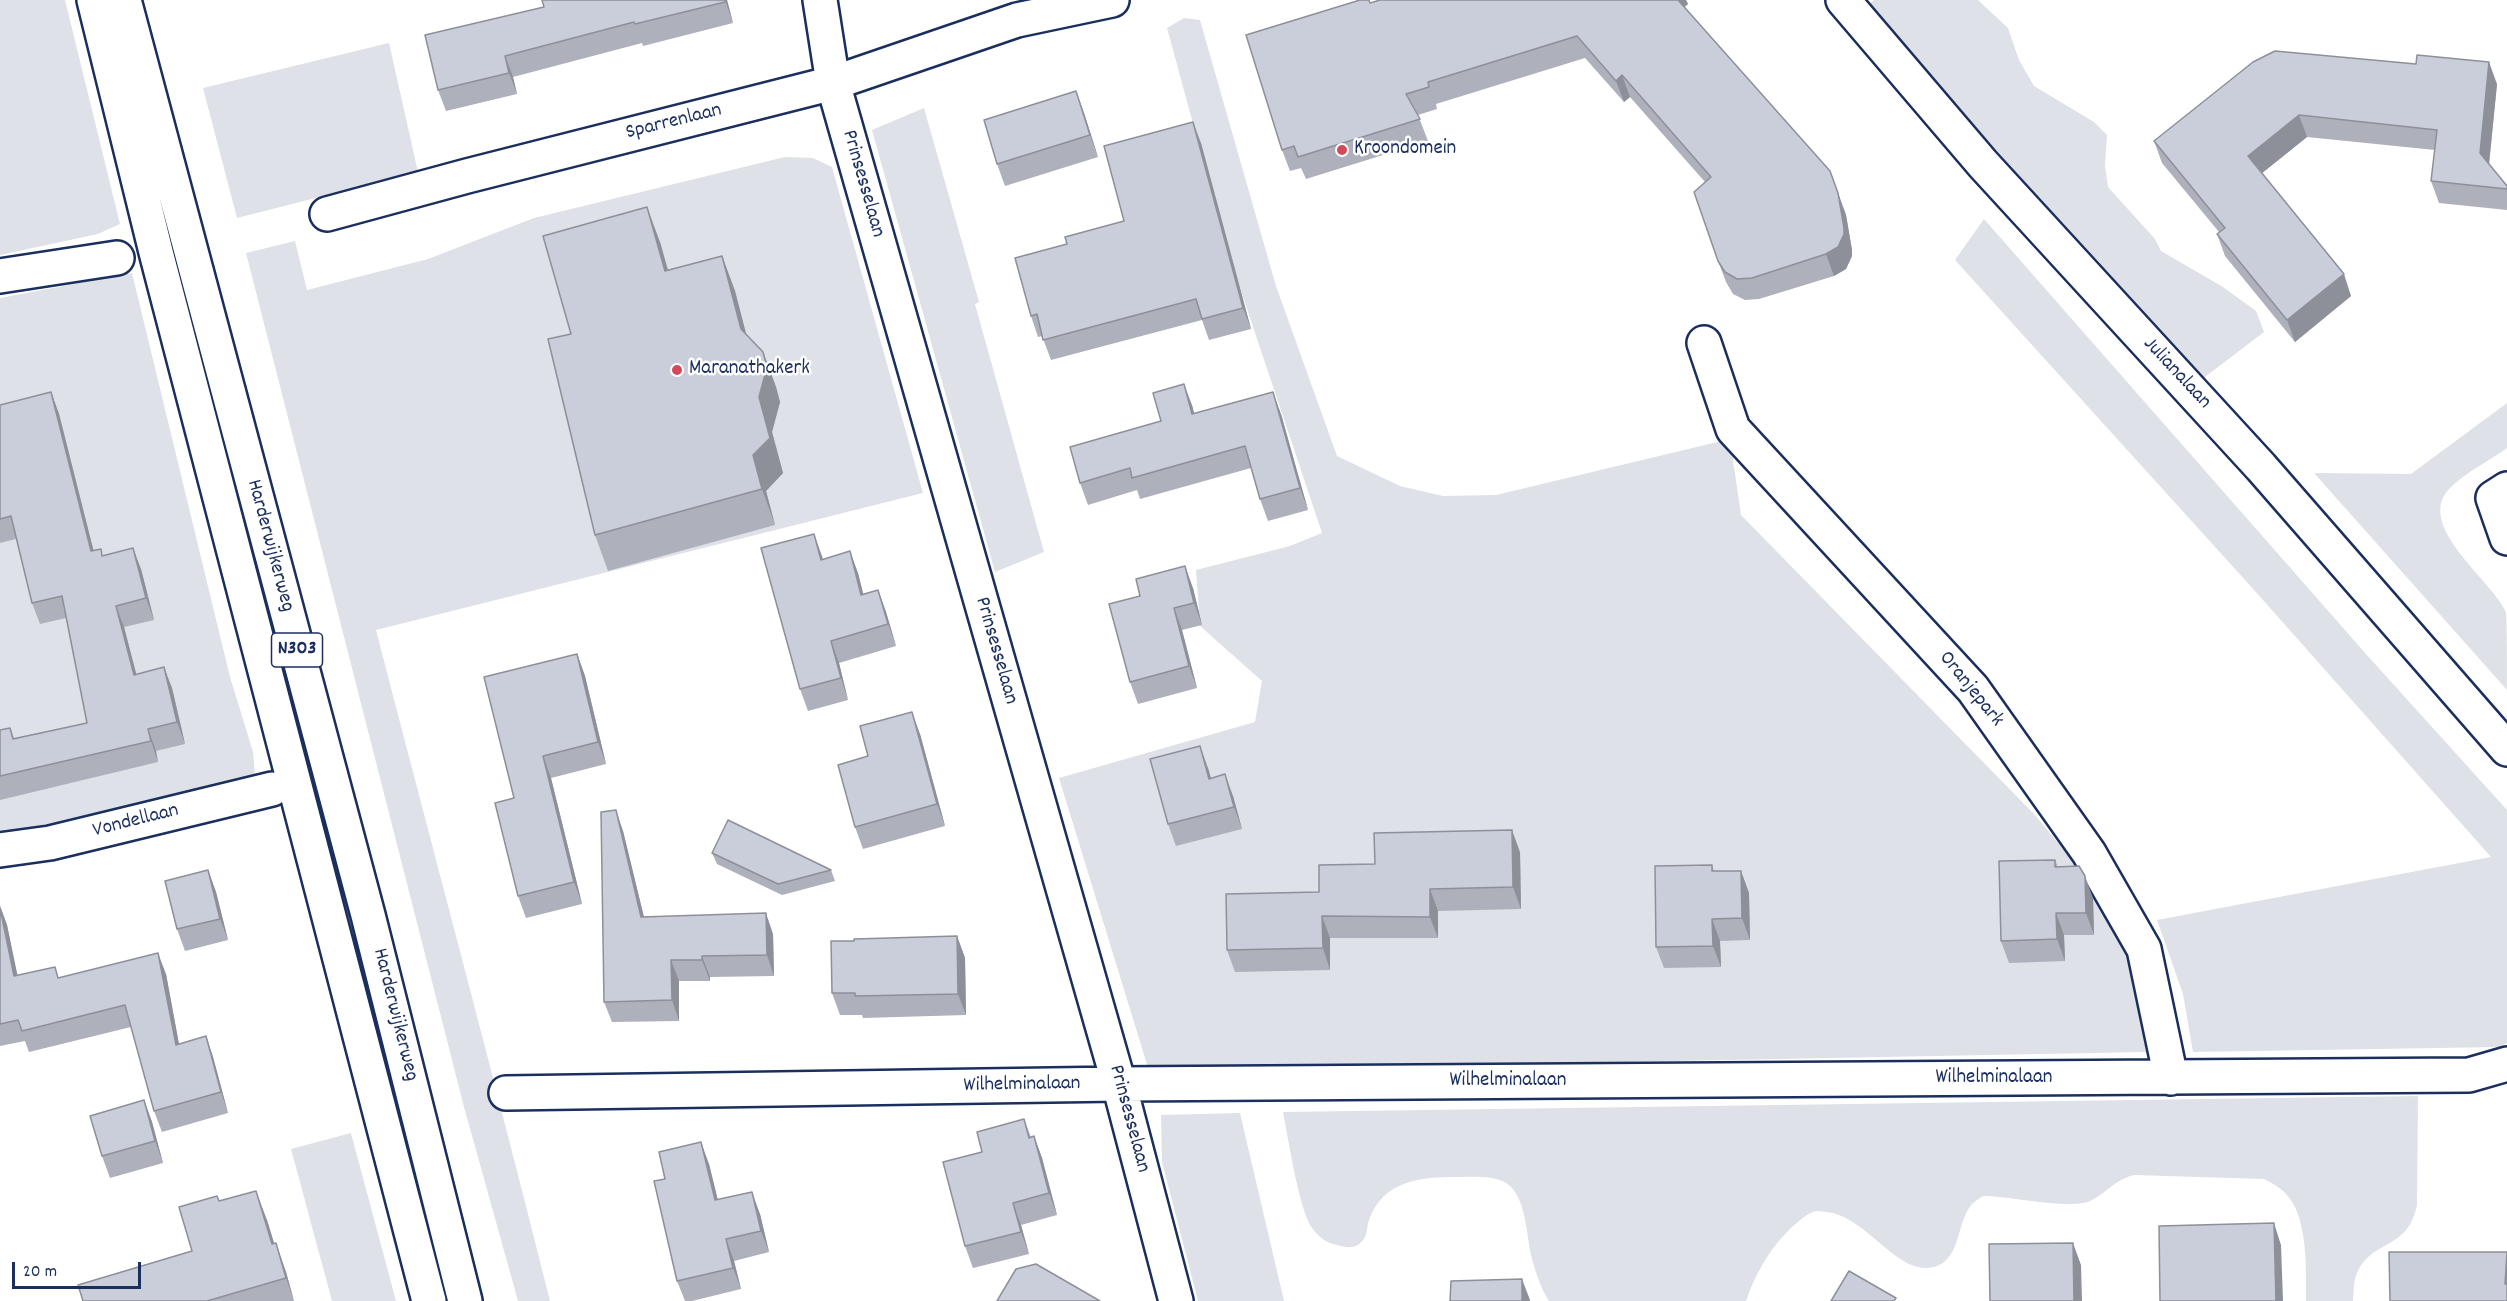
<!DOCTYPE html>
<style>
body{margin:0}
#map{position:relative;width:2507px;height:1301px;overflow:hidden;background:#fff;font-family:Dekko,sans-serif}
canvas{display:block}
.scale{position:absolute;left:12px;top:1262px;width:129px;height:27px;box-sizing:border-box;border:3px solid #1b2f5e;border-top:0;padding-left:8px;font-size:18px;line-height:21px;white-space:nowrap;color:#1b2f5e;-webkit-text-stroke:4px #fff;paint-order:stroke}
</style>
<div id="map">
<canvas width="2507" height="1301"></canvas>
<div class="scale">20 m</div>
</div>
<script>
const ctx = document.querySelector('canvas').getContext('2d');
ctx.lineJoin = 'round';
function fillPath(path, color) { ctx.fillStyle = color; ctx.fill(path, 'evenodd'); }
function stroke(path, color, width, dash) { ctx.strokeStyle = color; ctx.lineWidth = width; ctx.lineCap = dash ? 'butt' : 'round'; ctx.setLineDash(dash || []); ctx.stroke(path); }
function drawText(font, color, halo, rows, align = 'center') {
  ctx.font = font + ' Dekko,sans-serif'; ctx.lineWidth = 5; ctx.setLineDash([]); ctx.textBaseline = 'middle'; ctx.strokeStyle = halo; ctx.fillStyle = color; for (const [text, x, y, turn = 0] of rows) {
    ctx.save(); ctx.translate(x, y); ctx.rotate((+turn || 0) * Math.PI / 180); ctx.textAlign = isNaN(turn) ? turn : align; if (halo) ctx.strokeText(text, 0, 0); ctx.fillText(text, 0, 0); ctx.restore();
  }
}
const green = new Path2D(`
 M0,0H65L120,224L98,234L0,255Z
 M1874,0H1978L2008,28L2019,60L2034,86L2094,122L2107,135L2105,166L2108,187L2155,239L2161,251L2223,287L2256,311L2264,332L2201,380L1867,5Z
 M1184,18L1200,20L1276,286L1337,456L1400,486L1443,496L1496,495L1730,439L1741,515L2034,814L2102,895L2124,933L2139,987L2146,1052L1149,1071L1059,778L1255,722L1262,681L1200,626L1196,570L1290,546L1322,533L1227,249L1167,28Z
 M389,43L418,172L237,218L203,88Z
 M924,108L979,302L975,304L1044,552L995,572L872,130Z
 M785,157L813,158L832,167L923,493L376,630C434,854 494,1077 550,1301H518L464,1107L246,253L295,241L307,290L428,259L534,218Z
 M1984,219L2366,654L2507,810V1043L2499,1047L2193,1052L2183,994L2157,920L2491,857L2255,591L1955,260Z
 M132,273L230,677L253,752L255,775L244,786L40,830L0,833V298Z
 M2507,403V448C2489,461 2466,472 2450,488C2413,525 2492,580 2506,612C2507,620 2507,677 2507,690L2314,473L2411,474Z
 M2418,1096L2417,1205C2408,1249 2376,1239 2359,1269C2353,1278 2354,1290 2353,1301H2306C2306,1272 2308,1223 2290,1199C2283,1189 2274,1184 2264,1179L2134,1175C2114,1180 2107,1193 2090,1201C2070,1210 2009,1196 1983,1196C1979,1199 1975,1201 1972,1204C1955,1224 1962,1265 1928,1268C1895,1271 1864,1215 1826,1212C1822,1212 1817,1210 1813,1212C1805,1215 1797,1223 1791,1228C1770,1248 1755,1274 1746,1301H1549C1541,1289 1536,1273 1532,1259C1526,1237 1527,1196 1506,1183C1493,1175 1471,1177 1456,1177C1422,1177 1383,1180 1369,1220C1366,1229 1368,1238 1359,1244C1353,1249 1344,1247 1337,1245C1326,1243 1319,1237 1312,1228C1299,1210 1288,1137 1283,1112Z
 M1240,1113L1284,1301H1198L1162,1162L1161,1115Z
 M351,1133L396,1301H332L291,1149Z`);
const street = new Path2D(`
 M820,0L833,83L1119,1084L1176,1301
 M1843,0L1983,164L2261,467L2507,749
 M327,214L467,176L833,83L1017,20L1112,0
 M0,276L117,258
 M1704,343L1733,429L1973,689L2089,853L2144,949L2171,1078
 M2507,489L2493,498L2507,538
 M0,850L50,843L272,789
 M506,1093L1119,1084L2469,1075L2507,1064`);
const primary = new Path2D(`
 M94,0L156,252L429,1301
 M124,0L368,915L465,1301`);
const wall = new Path2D(`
 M727,0L733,23L643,46L642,43L513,77L517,94L446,111L438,90L425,35Z
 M1381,0H1686L1688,4L1684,7L1830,171L1846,215L1852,250V256L1846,269L1834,276L1759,299L1745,300L1733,294L1726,282L1718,261L1705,182L1630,97L1624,102L1585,58L1436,104L1437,109L1418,115L1428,141L1306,179L1301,168L1290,171L1282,150L1371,3Z
 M2416,64L2497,84L2489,164L2507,186V210L2439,203L2431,181L2435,150L2307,137L2262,173L2351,296L2295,342L2225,256L2217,234L2219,232L2162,163L2154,141Z
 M1084,113L1098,157L1005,186L997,164Z
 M1201,143L1251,329L1209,340L1202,320L1051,360L1042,336L1038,337L1031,316L1067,244L1124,221Z
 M660,242L668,270L722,256L735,291L746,334L763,352L776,387L780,402L772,432L783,473L766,491L775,525L608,571L595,535L571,334Z
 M51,392L59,414L93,550L103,555L141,569L154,620L124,627L136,674L172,688L185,744L156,751L158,762L0,800V730L10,728L14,738L87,723L66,618L40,624L32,603L16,539L0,543V405Z
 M1192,405L1194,414H1281L1308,510L1268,521L1260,499L1251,468L1140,499L1137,490L1088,505L1080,483L1161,421Z
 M822,559L858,573L863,594L878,590L886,612L896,646L839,663L848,700L808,711L800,689Z
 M1193,588L1202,625L1182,630L1197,688L1138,704L1130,682L1109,604Z
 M577,654L585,676L606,764L551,778L582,904L526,918L518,896L514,798Z
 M920,734L945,826L863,849L855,827L868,756Z
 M1208,768L1211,778L1233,796L1242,829L1176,846L1168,824Z
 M623,831L644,917L773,934L774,976L710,977V981H679V1021L612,1022L604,1002Z
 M1520,852L1521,909L1438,911V938H1330V970L1235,972L1227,950L1319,892L1375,864Z
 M712,853L831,870L835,881L782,895L717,864Z
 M2055,860L2058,867L2093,898L2094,935H2064L2065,961L2009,963L2001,941Z
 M1712,865L1714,871H1741L1749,893L1750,940L1720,941L1721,967L1664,968L1656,947Z
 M208,870L216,892L228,940L185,951L177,929Z
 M0,906L7,925L17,975L59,977L166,974L179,1044L206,1036L213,1057L228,1113L162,1132L154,1111L131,1027L29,1052L25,1041L0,1046Z
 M957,936L965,958L966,1015L863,1018L862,1015H840L832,993L854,941Z
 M144,1100L152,1122L163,1163L110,1178L102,1156Z
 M1024,1119L1031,1137L1034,1136L1042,1158L1057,1215L1021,1225L1029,1254L973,1268L965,1246L982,1152Z
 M709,1164L718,1200L760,1214L769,1252L734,1261L741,1289L692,1301H685L677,1281L665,1179Z
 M217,1196L219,1201L267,1220L274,1243L286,1272L294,1301H83L192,1251Z`);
const shadedWall = new Path2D(`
 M725,0H727L733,23Z
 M1673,0H1686L1688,4L1678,13Z
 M505,56L513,77L517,94L509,73Z
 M2489,62L2497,84L2488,174L2480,153Z
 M1622,75L1630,97L1624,102L1616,81Z
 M1076,91L1084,113L1098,157L1090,135Z
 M2299,115L2307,137L2256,178L2248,156Z
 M1193,122L1201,143L1251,329L1243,308Z
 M1830,171L1846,215L1852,250V256L1846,269L1834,276L1826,254Z
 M647,207L660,242L678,307L665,271Z
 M722,256L735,291L754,364L741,329Z
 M2344,274L2351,296L2295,342L2287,320Z
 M763,352L776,387L780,402L772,432L783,473L766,491L775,525L762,489L753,455Z
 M1184,384L1192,405L1200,436L1192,414Z
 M51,392L59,414L99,572L91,551Z
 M1273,392L1281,414L1308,510L1300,488Z
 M814,534L822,556L829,582L821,560Z
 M133,548L141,569L154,620L146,598Z
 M850,551L858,573L869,617L861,595Z
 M1185,566L1193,588L1202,625L1194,603Z
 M878,590L886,612L896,646L888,624Z
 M116,606L124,627L142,696L134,675Z
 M1174,608L1182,630L1197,688L1189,666Z
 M831,641L839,663L848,700L841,678Z
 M577,654L585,676L606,764L598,742Z
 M164,667L172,688L185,744L177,722Z
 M912,712L920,734L945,826L937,804Z
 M148,729L156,751L158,762L151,741Z
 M1200,746L1208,768L1217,800L1209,779Z
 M543,756L551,778L582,904L574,882Z
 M1225,774L1233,796L1242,829L1234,807Z
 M616,810L623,831L649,938L641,917Z
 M1512,830L1520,852L1521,909L1513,887Z
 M208,870L216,892L228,940L220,919Z
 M1741,871L1749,893L1750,940L1742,918Z
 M2085,876L2093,898L2094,935L2086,913Z
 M1430,889L1438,911V938L1430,917Z
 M0,906L7,925L22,997L14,976Z
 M766,913L773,934L774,976L767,955Z
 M2056,913L2064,935L2065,961L2057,939Z
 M1322,916L1330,938V970L1323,948Z
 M1712,919L1720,941L1721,967L1713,946Z
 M957,936L965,958L966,1015L958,994Z
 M158,953L166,974L183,1066L176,1045Z
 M702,956L710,977V981L702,960Z
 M671,960L679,981V1021L672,1000Z
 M206,1036L213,1057L228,1113L221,1092Z
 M144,1100L152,1122L163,1163L155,1141Z
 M1034,1136L1042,1158L1057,1215L1049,1193Z
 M701,1142L709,1164L723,1222L715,1200Z
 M256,1191L267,1220L283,1273L272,1244Z
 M752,1192L760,1214L769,1252L761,1231Z
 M1013,1203L1021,1225L1029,1254L1021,1232Z
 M2274,1223L2281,1245L2283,1301H2276Z
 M726,1239L734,1261L741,1289L733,1268Z
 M276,1243L286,1272L294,1301L286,1278Z
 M2073,1243L2081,1265L2082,1301H2074Z
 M2507,1252V1288L2505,1284Z
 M1522,1279L1530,1300V1301H1522Z`);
const building = new Path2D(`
 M542,0H725V2L635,24L634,22L505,56L509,73L438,90L425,35L544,7Z
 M1360,0H1369L1370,3L1380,0H1678L1830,171L1838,193L1844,228V234L1838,247L1826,254L1752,278L1737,279L1725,272L1718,261L1694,192L1711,177L1622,75L1616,81L1577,36L1428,82L1429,87L1406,94L1420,119L1298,157L1294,146L1282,150L1246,35Z
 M2275,51L2416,64L2417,55L2489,62L2480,153L2507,186V189L2431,181L2437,130L2299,115L2248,156L2344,274L2287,320L2217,234L2225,228L2154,141L2253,62Z
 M1076,91L1090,135L997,164L984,120Z
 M1193,122L1243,308L1202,319L1196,299L1043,340L1037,314L1031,316L1015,258L1067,244L1065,237L1124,221L1104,146Z
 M647,207L665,271L722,256L741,329L763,352L767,367L759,397L770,438L753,455L762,489L595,535L548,339L571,334L543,236Z
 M1184,384L1192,414L1273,392L1300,488L1260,499L1245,446L1132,478L1130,468L1080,483L1070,447L1161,421L1153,393Z
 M51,392L91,551L101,549L102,556L133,548L146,598L116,606L134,675L164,667L177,722L148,729L151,741L0,776V730L10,728L13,739L87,723L62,596L32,603L11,516L0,519V405Z
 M814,534L821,560L850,551L861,595L878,590L888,624L831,641L841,678L800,689L761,548Z
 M1185,566L1194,603L1174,608L1189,666L1130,682L1109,604L1140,596L1136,579Z
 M577,654L598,742L543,756L574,882L518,896L495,803L514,798L484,677Z
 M912,712L937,804L855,827L838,765L868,756L860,726Z
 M1200,746L1209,779L1225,774L1234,807L1168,824L1150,759Z
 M616,810L641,917L766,913L767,955L702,956V960H671L672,1000L604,1002L601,812Z
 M728,820L831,870L778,884L712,853Z
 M1512,830L1513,887L1430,889V917L1322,916L1323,948L1227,950L1226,894L1319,892V865L1375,864L1374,833Z
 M2055,860V867L2079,866L2085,876L2086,913H2056L2057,939L2001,941L1999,861Z
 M1712,865V871H1741L1742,918L1712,919L1713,946L1656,947L1655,866Z
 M208,870L220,919L177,929L165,881Z
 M0,908L14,976L55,967L58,978L158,953L176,1045L206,1036L221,1092L154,1111L125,1005L22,1031L18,1020L0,1024Z
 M957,936L958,994L855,996V993H832L831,941H854V939Z
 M144,1100L155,1141L102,1156L90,1116Z
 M1024,1119L1029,1138L1034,1136L1049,1193L1013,1203L1021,1232L965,1246L943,1162L982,1152L977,1132Z
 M701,1142L715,1200L752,1192L761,1231L726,1239L733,1268L677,1281L654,1181L665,1179L659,1152Z
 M256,1191L272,1244L276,1243L286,1278L207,1301H83L78,1285L192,1251L179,1207L217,1196L219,1201Z
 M2274,1223L2276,1301H2160L2159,1226Z
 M2073,1243L2074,1301H1990L1989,1244Z
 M2389,1252H2507L2505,1284H2507V1301H2390Z
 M1036,1264L1100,1301H997L1016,1269Z
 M1849,1271L1896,1298L1894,1301H1831Z
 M1522,1279V1301H1450L1451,1281Z`);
const markers = [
 [1342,150,6,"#d1495b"],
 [677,370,6,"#d1495b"]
];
const shields = [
 [297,650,51]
];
const shieldNames = [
 ["N303",297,650]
];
const streetNames = [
 ["Sparrenlaan",674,123,-14],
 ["Prinsesselaan",862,184,74],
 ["Julianalaan",2176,374,47],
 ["Harderwijkerweg",269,546,75],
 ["Prinsesselaan",995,651,74],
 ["Oranjepark",1970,690,51],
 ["Vondellaan",136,822,-14],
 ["Harderwijkerweg",394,1015,76],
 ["Wilhelminalaan",1994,1079],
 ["Wilhelminalaan",1508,1082],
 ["Wilhelminalaan",1022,1086,-1],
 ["Prinsesselaan",1128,1119,75]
];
const poiNames = [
 ["Kroondomein",1354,150],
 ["Maranathakerk",689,370]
];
fillPath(green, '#dee1e7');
stroke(street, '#1b2f5e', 38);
stroke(primary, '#1b2f5e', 38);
stroke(street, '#fff', 33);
stroke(primary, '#fff', 33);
fillPath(wall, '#aeb1bb');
fillPath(shadedWall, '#8d9099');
fillPath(building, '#caceda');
stroke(building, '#8d9099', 1.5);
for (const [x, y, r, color] of markers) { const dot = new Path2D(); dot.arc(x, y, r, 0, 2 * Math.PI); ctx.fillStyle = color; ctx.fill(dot); stroke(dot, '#fff', 2); }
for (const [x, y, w] of shields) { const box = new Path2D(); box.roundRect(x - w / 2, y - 17, w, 34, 4.5); ctx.fillStyle = '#fff'; ctx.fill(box); stroke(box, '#1b2f5e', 1.5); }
drawText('bold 20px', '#1b2f5e', null, shieldNames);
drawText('21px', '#1b2f5e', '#fff', streetNames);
drawText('21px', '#1b2f5e', '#fff', poiNames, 'left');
</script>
